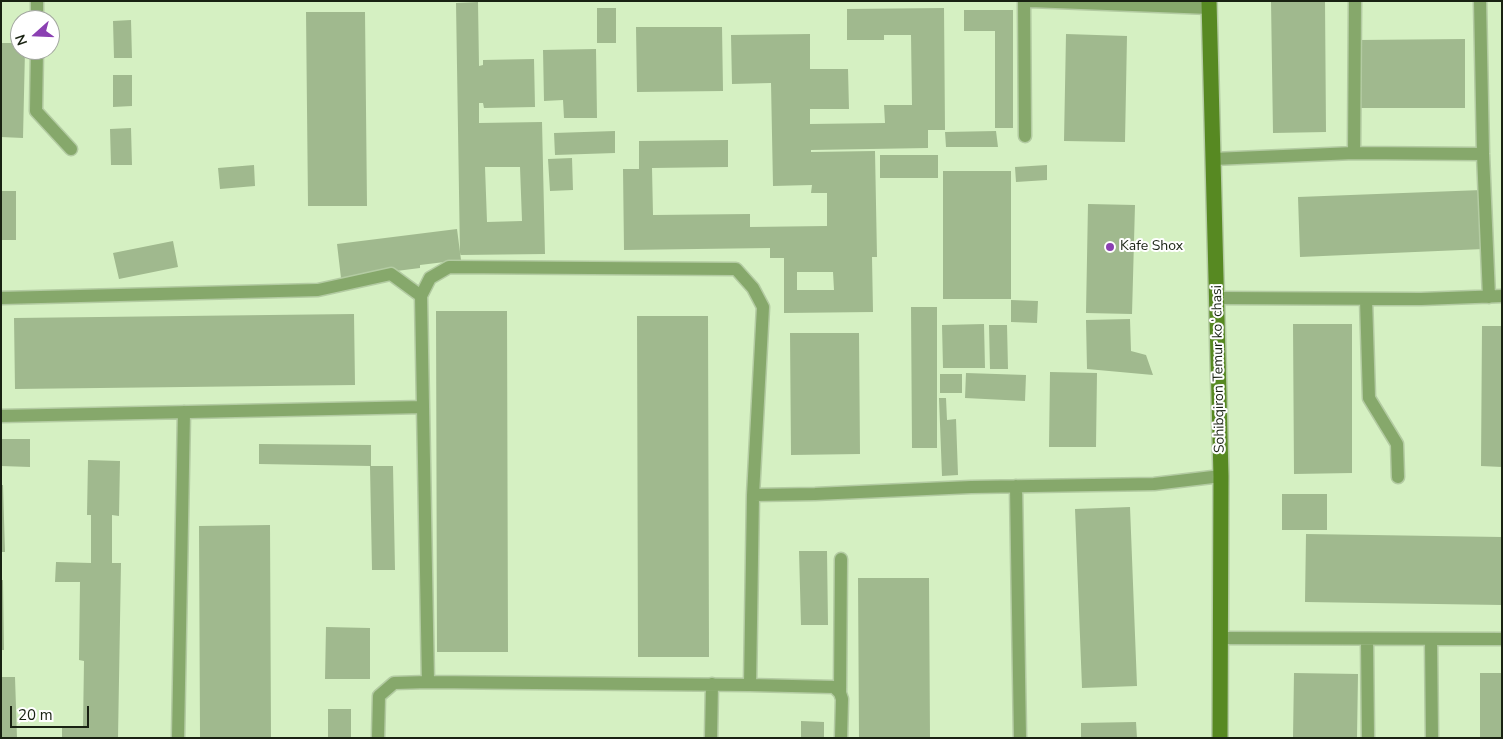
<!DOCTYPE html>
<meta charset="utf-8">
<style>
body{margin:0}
#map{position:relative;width:1503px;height:739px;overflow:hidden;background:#d5f0c2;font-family:"Nunito Sans",sans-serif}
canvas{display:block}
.frame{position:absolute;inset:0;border:2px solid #192212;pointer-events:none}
.north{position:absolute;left:10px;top:10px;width:50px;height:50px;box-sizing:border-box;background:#fff;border:1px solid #a3a7a0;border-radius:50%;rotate:250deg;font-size:14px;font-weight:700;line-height:20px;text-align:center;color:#192212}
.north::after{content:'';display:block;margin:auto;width:18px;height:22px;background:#8b40b2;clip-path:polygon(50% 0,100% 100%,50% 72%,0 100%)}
.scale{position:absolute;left:10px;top:706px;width:79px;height:22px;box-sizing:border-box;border:2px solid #192212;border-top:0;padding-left:6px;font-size:15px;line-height:18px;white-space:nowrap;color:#192212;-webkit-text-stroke:4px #fff;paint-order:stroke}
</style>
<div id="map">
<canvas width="1503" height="739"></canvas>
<div class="frame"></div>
<div class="north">N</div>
<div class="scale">20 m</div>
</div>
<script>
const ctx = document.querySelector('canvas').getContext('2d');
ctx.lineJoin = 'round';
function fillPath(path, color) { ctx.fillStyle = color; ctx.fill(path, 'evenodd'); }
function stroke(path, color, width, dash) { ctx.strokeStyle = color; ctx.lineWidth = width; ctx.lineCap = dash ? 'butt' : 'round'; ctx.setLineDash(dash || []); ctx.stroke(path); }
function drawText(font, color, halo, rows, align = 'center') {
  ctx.font = font + ' "Nunito Sans",sans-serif'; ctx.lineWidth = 4; ctx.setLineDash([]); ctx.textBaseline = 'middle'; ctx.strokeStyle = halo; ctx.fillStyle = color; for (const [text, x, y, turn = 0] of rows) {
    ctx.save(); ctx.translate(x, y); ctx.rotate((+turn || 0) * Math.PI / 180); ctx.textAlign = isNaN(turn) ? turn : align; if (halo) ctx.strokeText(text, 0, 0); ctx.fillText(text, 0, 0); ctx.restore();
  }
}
const building = new Path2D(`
 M1271,1H1325L1326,132L1273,133Z
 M478,2L479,66L483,65V60L534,59L535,107L484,108L483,103H479V123L542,122L545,254L460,255L456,3ZM485,167H520L522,221L487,222Z
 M597,8H616V43H597Z
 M944,8L945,130H928V148L811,150V152L875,151L877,257H872L873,312L784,313V258H770V248L624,250L623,169H639V141L728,140V167L652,168L653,215L750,214V227L827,226V193H811L812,185L773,186L771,83L732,84L731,35L810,34V69H848L849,109H810V124L885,123L884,105H912L911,35H884V40H847V9ZM797,272H833L834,290H797Z
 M964,10H1013V128H995V31H964Z
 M306,12H365L367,206H308Z
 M131,20L132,58H114L113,21Z
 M636,27H722L723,91L637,92Z
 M1066,34L1127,36L1125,142L1064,141Z
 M1465,39V108H1360L1359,40Z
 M1,43H20V50H25L23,138L1,137Z
 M596,49L597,118H564L563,100L544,101L543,50Z
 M113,75H132V106L113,107Z
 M131,128L132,165H111L110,129Z
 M615,131V153L555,155L554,133Z
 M996,131L998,147H946L945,132Z
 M880,155H938V178H880Z
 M572,158L573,190L550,191L548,159Z
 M254,165L255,186L220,189L218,168Z
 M1047,165V180L1016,182L1015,167Z
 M943,171H1011V299H943Z
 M1482,190L1484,249L1300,257L1298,197Z
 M1,191H16V240H1Z
 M1088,204L1135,205L1132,314L1086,313Z
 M457,229L461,260L420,265V268L341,278L337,244Z
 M173,241L178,267L119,279L113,253Z
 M1011,300L1038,301L1037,323L1011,322Z
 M911,307H937V448H912Z
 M436,311H507L508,652H437Z
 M354,314L355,385L15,389L14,318Z
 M637,316H708L709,657H638Z
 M1130,319L1131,351L1146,355L1153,375L1087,369L1086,320Z
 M984,324L985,368H943L942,325Z
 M1293,324H1352V473L1294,474Z
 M989,325H1007L1008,369H990Z
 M1482,326H1502V467L1481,466Z
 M790,333H859L860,454L791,455Z
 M1050,372L1097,373L1096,447H1049Z
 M966,373L1026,375L1025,401L965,398Z
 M940,374H962V393H940Z
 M939,398H946L947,420L956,419L958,475L942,476Z
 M1,439H30V467L1,466Z
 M259,444L371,445V466L259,464Z
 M88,460L120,461L119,516L112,515V563H121L118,738H62V727H83L84,661L79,660L80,582H55L56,562L91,563V515H87Z
 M370,466H393L395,570H372Z
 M1,485H3L5,552H1Z
 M1282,494H1327V530H1282Z
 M1130,507L1137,686L1082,688L1075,509Z
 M270,525L271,738H200L199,526Z
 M1306,534L1502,537V605L1305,602Z
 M799,551H827L828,625H801Z
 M858,578H929L930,738H859Z
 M1,580H3L4,650H1Z
 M326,627L370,628V679H325Z
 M1294,673L1358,674L1357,738H1293Z
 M1480,673H1502V738H1480Z
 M1,677H15L17,738H1Z
 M328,709H351V738H328Z
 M801,721L824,722V738H801Z
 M1136,722L1137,738H1081V723Z`);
const lane = new Path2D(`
 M1024,1L1025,136
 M1030,1L1210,8
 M1480,1L1483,154L1489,297
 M37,20V1
 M37,50L36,111L71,149
 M1354,153L1355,1
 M1213,159L1354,153L1483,154
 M1,298L318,290L391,274L421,296
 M1217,298L1421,299L1502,296
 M1366,299L1369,398L1397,444L1398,477
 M1,416L423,407
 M1016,486L1020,738
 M1220,638L1502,639
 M1367,639L1368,738
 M1431,639L1432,738
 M428,682L421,296L430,278L449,267L736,269L753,288L763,307L753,495
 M750,685L834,687L840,693L842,699L841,738
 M840,693L841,559
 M178,738L184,412
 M378,738L379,696L394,683L428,682L750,685L753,495L815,494L971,487L1154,484L1221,476
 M711,738L712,684`);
const secondary = new Path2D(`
 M1209,1L1221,476L1220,738`);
const markers = [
 [1110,247,5,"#8b40b2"]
];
const poiNames = [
 ["Kafe Shox",1120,247]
];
const streetNames = [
 ["Sohibqiron Temur koʻchasi",1219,369,-91]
];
fillPath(building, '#a0b98e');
stroke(lane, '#b3cba2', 15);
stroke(secondary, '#b3cba2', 18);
stroke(lane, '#86a86b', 12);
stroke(secondary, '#578922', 15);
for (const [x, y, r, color] of markers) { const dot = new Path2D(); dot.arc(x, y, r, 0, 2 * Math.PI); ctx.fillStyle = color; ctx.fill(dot); stroke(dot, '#fff', 2); }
drawText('14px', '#192212', '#fff', poiNames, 'left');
drawText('14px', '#192212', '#fff', streetNames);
</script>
